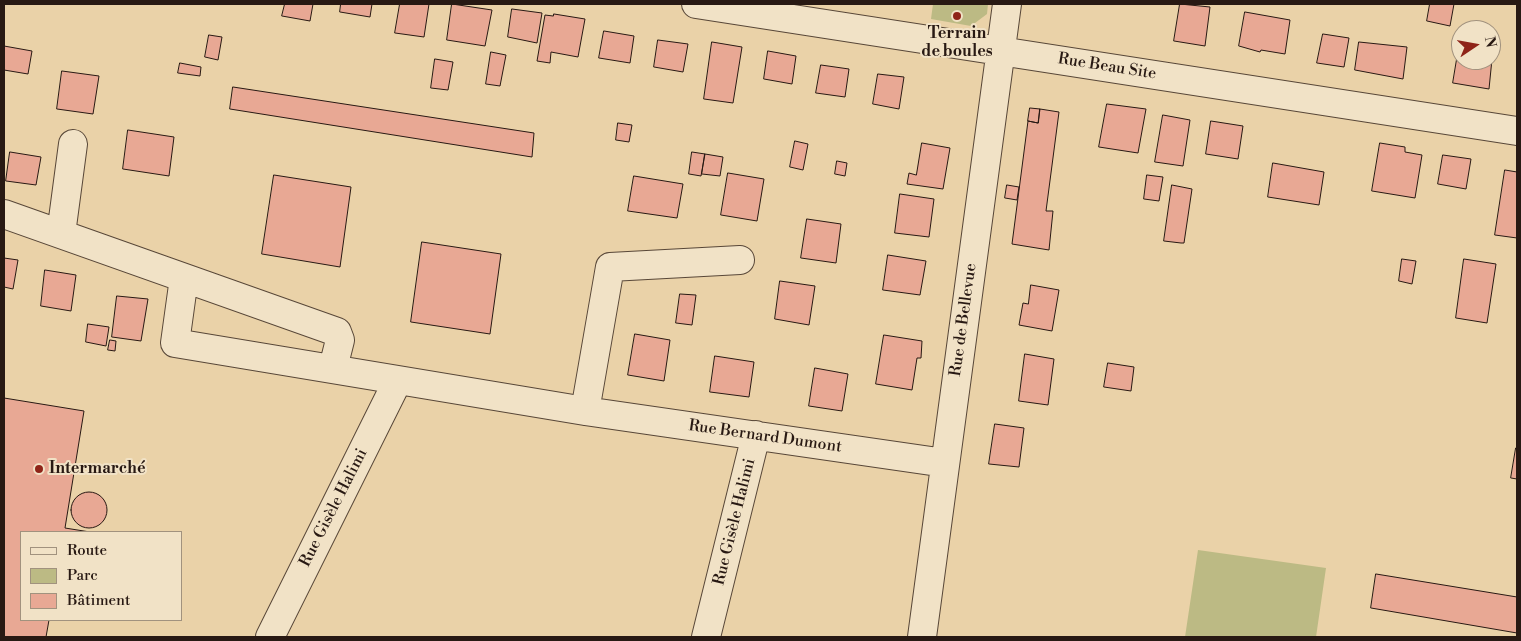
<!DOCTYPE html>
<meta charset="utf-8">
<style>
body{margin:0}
#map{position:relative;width:1521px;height:641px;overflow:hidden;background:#ead2a8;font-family:"Libre Bodoni",serif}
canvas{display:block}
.frame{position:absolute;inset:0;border:5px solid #281913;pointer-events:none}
.legend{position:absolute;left:20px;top:531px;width:162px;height:90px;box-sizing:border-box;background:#f1e2c6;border:1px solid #a1927e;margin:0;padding:6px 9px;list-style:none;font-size:15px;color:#281913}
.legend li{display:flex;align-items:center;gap:10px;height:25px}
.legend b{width:25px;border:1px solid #a1927e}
.north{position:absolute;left:1451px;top:20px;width:50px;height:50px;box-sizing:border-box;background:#f1e2c6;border:1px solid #a1927e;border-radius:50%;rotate:78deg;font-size:14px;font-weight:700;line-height:20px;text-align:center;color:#281913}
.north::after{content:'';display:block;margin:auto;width:18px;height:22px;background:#8f2418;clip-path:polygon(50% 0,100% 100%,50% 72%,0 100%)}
</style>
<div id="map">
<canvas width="1521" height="641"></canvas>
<div class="frame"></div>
<ul class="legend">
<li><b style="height:6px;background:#f1e2c6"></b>Route</li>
<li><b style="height:14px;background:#bcba84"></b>Parc</li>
<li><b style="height:14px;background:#e8a894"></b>Bâtiment</li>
</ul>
<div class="north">N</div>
</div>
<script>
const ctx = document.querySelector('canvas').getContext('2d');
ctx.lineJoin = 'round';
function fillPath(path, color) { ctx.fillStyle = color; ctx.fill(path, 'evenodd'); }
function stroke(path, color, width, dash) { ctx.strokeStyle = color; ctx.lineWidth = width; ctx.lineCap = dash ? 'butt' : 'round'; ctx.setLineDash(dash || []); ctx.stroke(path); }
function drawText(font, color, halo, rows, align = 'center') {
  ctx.font = font + ' "Libre Bodoni",serif'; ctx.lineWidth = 4; ctx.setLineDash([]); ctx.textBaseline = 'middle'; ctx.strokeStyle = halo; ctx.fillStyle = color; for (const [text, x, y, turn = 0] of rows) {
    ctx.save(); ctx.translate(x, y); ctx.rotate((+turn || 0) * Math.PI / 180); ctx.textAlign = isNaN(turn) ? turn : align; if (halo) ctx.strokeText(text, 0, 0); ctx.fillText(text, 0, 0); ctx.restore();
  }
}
const green = new Path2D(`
 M933,4H988L987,14L971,26L931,19Z
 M1198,550L1326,568L1316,637H1185Z`);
const building = new Path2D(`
 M285,4H313L310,21L282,16Z
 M341,4H372L370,17L340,12Z
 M400,4H429L424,37L395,33Z
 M452,4L492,10L485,46L447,40Z
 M1180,4L1210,7L1205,46L1174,41Z
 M1430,4H1454L1450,26L1427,21Z
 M512,9L542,13L537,43L508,37Z
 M1245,12L1290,20L1285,54L1261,50L1260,52L1239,46Z
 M554,14L585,19L578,57L551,52L550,63L537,61L545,15L553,16Z
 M604,31L634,36L630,63L599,58Z
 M1323,34L1349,38L1344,67L1317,63Z
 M209,35L222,37L218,60L205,57Z
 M658,40L688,44L683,72L654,67Z
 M712,42L742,47L733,103L704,99Z
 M1359,42L1407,47L1403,79L1355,70Z
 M4,46L32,51L28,74L4,70Z
 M768,51L796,56L792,84L764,79Z
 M491,52L506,55L500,86L486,84Z
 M1458,53L1461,54V60L1492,59L1489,89L1453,83Z
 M435,59L453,62L448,90L431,88Z
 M180,63L201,67L200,76L178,73Z
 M821,65L849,69L845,97L816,93Z
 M62,71L99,76L93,114L57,109Z
 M878,74L904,77L899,109L873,104Z
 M233,87L534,133L532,157L230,109Z
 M1107,104L1146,109L1138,153L1099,147Z
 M1030,108L1040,109L1038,123L1028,121Z
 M1040,109L1059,112L1046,211H1053L1049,250L1012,244L1028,121L1038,123Z
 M1163,115L1190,120L1183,166L1155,162Z
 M1211,121L1243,126L1238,159L1206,154Z
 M618,123L632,125L629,142L616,140Z
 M128,130L174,137L169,176L123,169Z
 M795,141L808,144L803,170L790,167Z
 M922,143L950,148L943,189L907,184L909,173L916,175Z
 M1380,143L1405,147V152L1422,155L1415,198L1372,191Z
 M10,152L41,157L36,185L6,181Z
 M692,152L705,154L701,176L689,174Z
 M705,154L723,157L720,176L702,174Z
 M1443,155L1471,159L1466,189L1438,184Z
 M837,161L847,163L845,176L835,174Z
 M1273,163L1324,172L1319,205L1268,197Z
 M1505,170L1517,172V238L1495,235Z
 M728,173L764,179L757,221L721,215Z
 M274,175L351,187L340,267L262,254Z
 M1147,175L1163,177L1159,201L1144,199Z
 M634,176L683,184L677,218L628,211Z
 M1007,185L1019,187L1017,200L1005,198Z
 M1172,185L1192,189L1184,243H1181L1164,241Z
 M900,194L934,199L929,237L895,233Z
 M807,219L841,224L836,263L801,258Z
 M422,242L501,254L490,334L411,322Z
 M888,255L926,261L920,295L883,290Z
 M4,258L18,260L13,289L4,287Z
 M1402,259L1416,261L1412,284L1399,281Z
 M1464,259L1496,264L1487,323L1456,318Z
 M45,270L76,275L71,311L41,306Z
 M780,281L815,286L809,325L775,319Z
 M1031,285L1059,290L1052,331L1019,325L1023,303L1028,304Z
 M680,294L696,295L692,325L676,323Z
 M117,296L148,299L141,341L112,337Z
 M88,324L109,327L106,346L86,342Z
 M635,334L670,340L664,381L628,375Z
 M884,335L922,341L921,358H917L912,390L876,384Z
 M110,340L116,341L115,351L108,350Z
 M1025,354L1054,359L1048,405L1019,401Z
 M715,356L754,362L749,397L710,392Z
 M1108,363L1134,367L1131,391L1104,387Z
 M815,368L848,374L842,411L809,406Z
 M4,398L84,411L65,528L90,532H21V620H49L46,637H4Z
 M995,424L1024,428L1019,467L989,464Z
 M1516,448H1517V479L1511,478Z
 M71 510a18 18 0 1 1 36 0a18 18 0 1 1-36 0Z
 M1376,574L1517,597V633L1371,608Z`);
const minor = new Path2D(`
 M696,4L1517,131
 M4,214L337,332L340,340L333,368
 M61,234L73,144
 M184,278L175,343L585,411L945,463
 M585,411L610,267L740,260
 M270,637L398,380
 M706,637L756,435
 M922,637L1007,4`);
const markers = [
 [957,16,5,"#8f2418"],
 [39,469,5,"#8f2418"]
];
const poiNames = [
 ["Terrain",957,34],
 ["de boules",957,52],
 ["Intermarché",49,469,"left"]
];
const streetNames = [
 ["Rue Beau Site",1107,67,9],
 ["Rue de Bellevue",964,320,-82],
 ["Rue Bernard Dumont",765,437,8],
 ["Rue Gisèle Halimi",334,508,-63],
 ["Rue Gisèle Halimi",735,522,-76]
];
fillPath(green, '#bcba84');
fillPath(building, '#e8a894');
stroke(building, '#281913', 1);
stroke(minor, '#584738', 30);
stroke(minor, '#f1e2c6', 28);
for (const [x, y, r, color] of markers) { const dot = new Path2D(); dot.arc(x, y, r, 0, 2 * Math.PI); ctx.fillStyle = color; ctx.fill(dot); stroke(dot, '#f1e2c6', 2); }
drawText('bold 16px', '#281913', '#f1e2c6', poiNames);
drawText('16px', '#281913', '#f1e2c6', streetNames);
</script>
